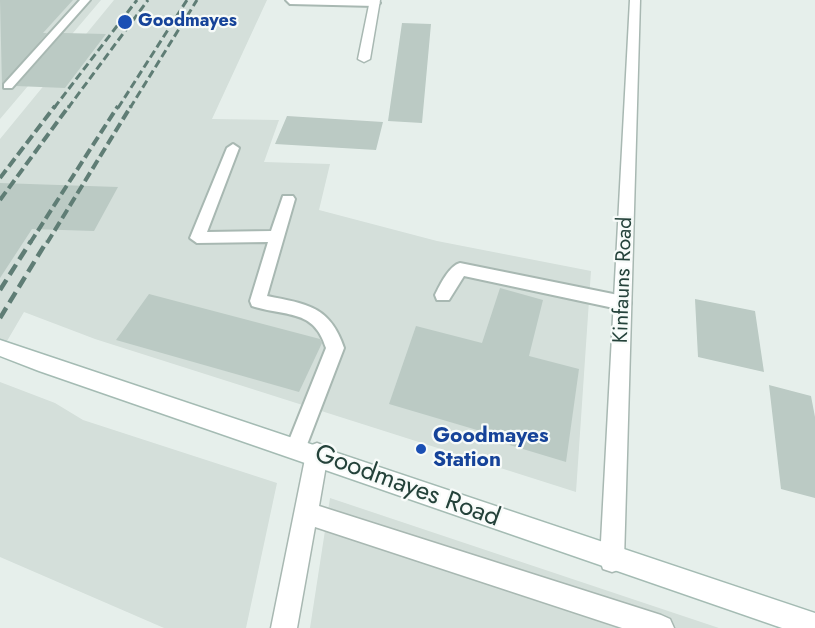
<!DOCTYPE html>
<style>
body{margin:0}
canvas{display:block;background:#e6efeb}
</style>
<canvas width="815" height="628"></canvas>
<script>
const ctx = document.querySelector('canvas').getContext('2d');
ctx.lineJoin = 'round';
function fillPath(path, color) { ctx.fillStyle = color; ctx.fill(path, 'evenodd'); }
function stroke(path, color, width, dash) { ctx.strokeStyle = color; ctx.lineWidth = width; ctx.lineCap = dash ? 'butt' : 'round'; ctx.setLineDash(dash || []); ctx.stroke(path); }
function drawText(font, color, halo, rows, align = 'center') {
  ctx.font = font + ' Jost,sans-serif'; ctx.lineWidth = 4.5; ctx.setLineDash([]); ctx.textBaseline = 'middle'; ctx.strokeStyle = halo; ctx.fillStyle = color; for (const [text, x, y, turn = 0] of rows) {
    ctx.save(); ctx.translate(x, y); ctx.rotate((+turn || 0) * Math.PI / 180); ctx.textAlign = isNaN(turn) ? turn : align; if (halo) ctx.strokeText(text, 0, 0); ctx.fillText(text, 0, 0); ctx.restore();
  }
}
const built = new Path2D(`
 M0,0H101L0,119Z
 M114,0H267L212,119L279,120L264,162L330,164L319,210L437,241L591,271L576,492L95,339L24,312L0,353V139Z
 M0,382L55,403L83,420L277,483L246,628H164L0,557Z
 M330,498L719,628H310Z`);
const building = new Path2D(`
 M0,0H73L43,33H47L2,86Z
 M402,23L431,24L422,123L388,121Z
 M63,33L106,34L65,88L16,86Z
 M287,116L383,122L376,150L275,144Z
 M0,183L118,187L94,231L32,229L0,278Z
 M500,288L543,300L529,356L579,369L566,462L503,443L504,438L389,404L416,326L482,343Z
 M149,294L320,339L322,343L299,392L116,340Z
 M695,299L755,311L764,372L698,357Z
 M769,385L811,396L815,417V498L781,489Z`);
const lane = new Path2D(`
 M80,0H90L12,88H4V84Z
 M286,0H375L380,3L375,6L290,4Z
 M233,144L239,148L207,232L271,231L283,196H293L295,199L267,296C307,304 330,306 344,348L303,455L296,458L289,455L286,448L326,348C314,308 285,317 252,306L250,301L268,242L197,243L190,238L227,148Z
 M460,263L623,296L629,298L631,303L629,308L623,310L464,276L449,300H437L435,295C440,285 449,266 460,263Z`);
const street = new Path2D(`
 M370,0H380L370,59L364,62L358,59Z
 M630,0H640L624,560L621,569L612,572L603,569L600,560Z
 M317,443L325,446L328,454L319,506L661,615L670,619L674,628H622L315,527L297,628H271L306,454L309,446Z`);
const secondary = new Path2D(`
 M0,340L815,613V628H782L39,371L0,356Z`);
const railFar2 = new Path2D(`
 M54,108L137,0
 M68,108L148,0
 M118,108L187,0
 M130,108L197,0`);
const railFar1 = new Path2D(`
 M0,178L55,106
 M0,200L69,106
 M30,243L118,106
 M47,243L131,106`);
const rail = new Path2D(`
 M0,290L31,241
 M0,318L47,241`);
const markers = [
 [125,22,8,"#1a4fb4"],
 [421,449,6,"#1a4fb4"]
];
const farTransitnames = [
 ["Goodmayes",138,22]
];
const streetNames = [
 ["Kinfauns Road",624,280,-88]
];
const transitNames = [
 ["Goodmayes",433,437],
 ["Station",433,461]
];
const nearStreetnames = [
 ["Goodmayes Road",407,487,20]
];
fillPath(built, '#d4dfda');
fillPath(building, '#bbcac4');
stroke(lane, '#a8b8b2', 4);
stroke(street, '#a8b8b2', 3);
stroke(secondary, '#a4bbb3', 3);
fillPath(lane, '#fff');
fillPath(street, '#fff');
fillPath(secondary, '#fff');
stroke(railFar2, '#5f7d75', 3, [8, 4]);
stroke(railFar1, '#5f7d75', 4, [10, 4.5]);
stroke(rail, '#5f7d75', 4.5, [12, 6]);
for (const [x, y, r, color] of markers) { const dot = new Path2D(); dot.arc(x, y, r, 0, 2 * Math.PI); ctx.fillStyle = color; ctx.fill(dot); stroke(dot, '#f7fbf9', 2); }
drawText('bold 18px', '#164399', '#f7fbf9', farTransitnames, 'left');
drawText('21px', '#24423a', '#f7fbf9', streetNames);
drawText('bold 21px', '#164399', '#f7fbf9', transitNames, 'left');
drawText('26px', '#24423a', '#f7fbf9', nearStreetnames);
</script>
